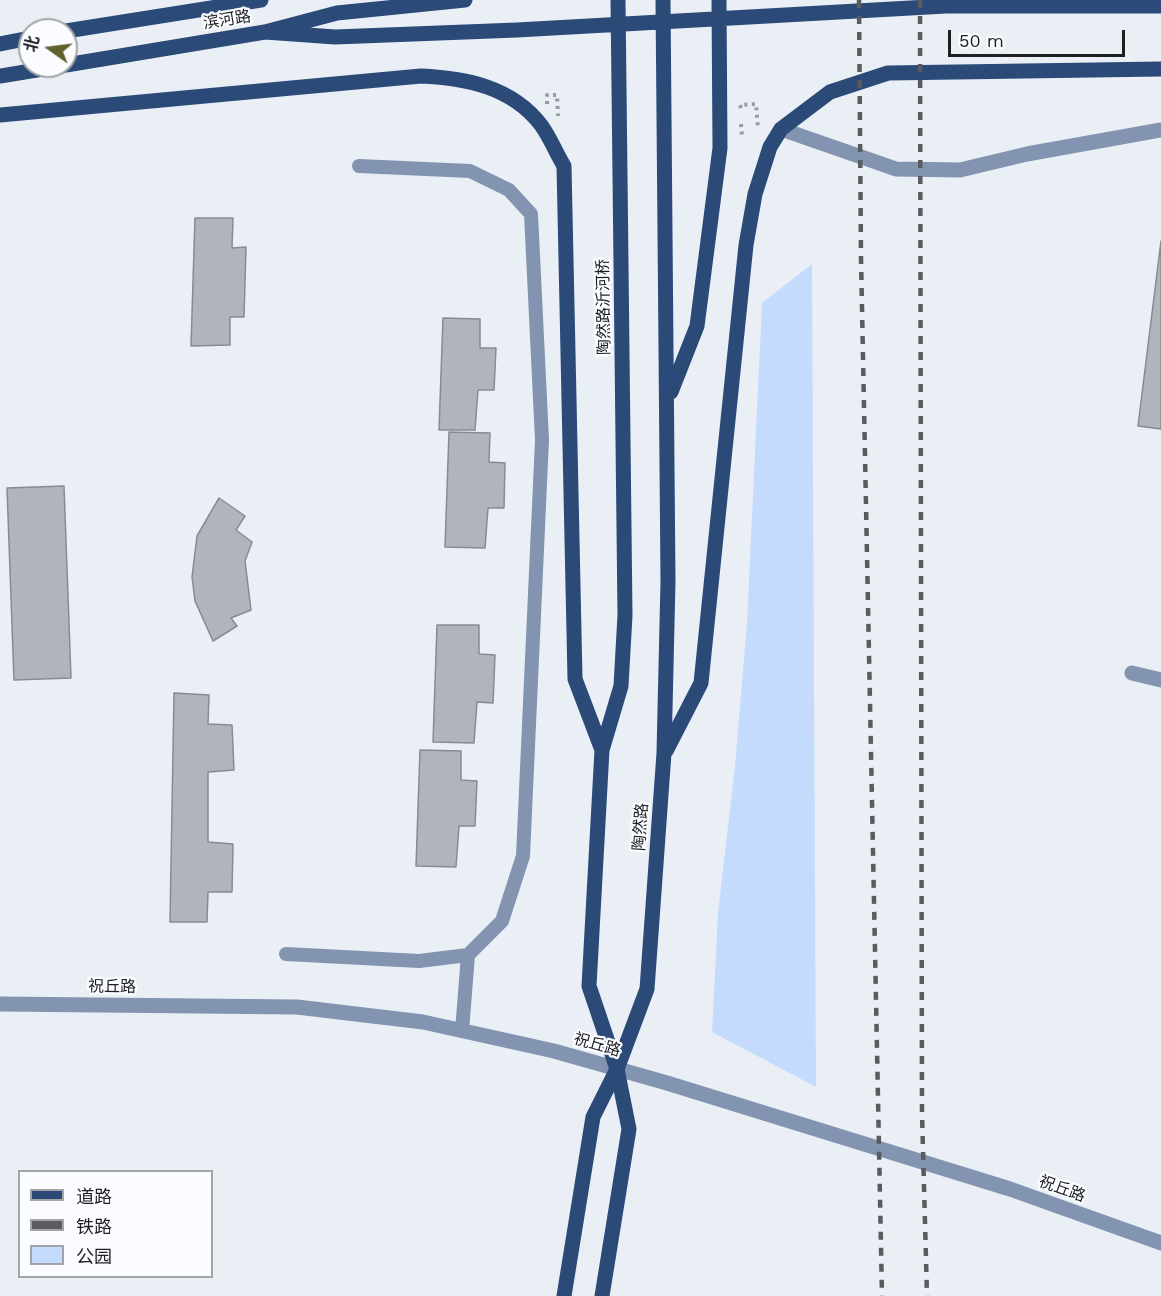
<!DOCTYPE html>
<meta charset="utf-8">
<style>
body{margin:0}
#map{position:relative;width:1161px;height:1296px;overflow:hidden;background:#eaeff6;font-family:"Work Sans","Noto Sans SC",sans-serif}
canvas{display:block}
.legend{position:absolute;left:18px;top:1170px;width:195px;height:108px;box-sizing:border-box;background:#fafcff;border:2px solid #a2a4a7;margin:0;padding:8px 10px;list-style:none;font-size:18px;color:#1e1f22}
.legend li{display:flex;align-items:center;gap:12px;height:30px}
.legend b{width:30px;border:2px solid #a2a4a7}
.north{position:absolute;left:18px;top:18px;width:60px;height:60px;box-sizing:border-box;background:#fafcff;border:2px solid #a2a4a7;border-radius:50%;rotate:284deg;font-size:16px;font-weight:700;line-height:24px;text-align:center;color:#1e1f22}
.north::after{content:'';display:block;margin:auto;width:21px;height:27px;background:#60602d;clip-path:polygon(50% 0,100% 100%,50% 72%,0 100%)}
.scale{position:absolute;left:948px;top:30px;width:177px;height:27px;box-sizing:border-box;border:3px solid #1e1f22;border-top:0;padding-left:8px;font-size:18px;line-height:21px;white-space:nowrap;color:#1e1f22;-webkit-text-stroke:4px #fafcff;paint-order:stroke}
</style>
<div id="map">
<canvas width="1161" height="1296"></canvas>
<ul class="legend">
<li><b style="height:8px;background:#2b4a78"></b>道路</li>
<li><b style="height:8px;background:#595b5f"></b>铁路</li>
<li><b style="height:16px;background:#c4dbfe"></b>公园</li>
</ul>
<div class="north">北</div>
<div class="scale">50 m</div>
</div>
<script>
const ctx = document.querySelector('canvas').getContext('2d');
ctx.lineJoin = 'round';
function fillPath(path, color) { ctx.fillStyle = color; ctx.fill(path, 'evenodd'); }
function stroke(path, color, width, dash) { ctx.strokeStyle = color; ctx.lineWidth = width; ctx.lineCap = dash ? 'butt' : 'round'; ctx.setLineDash(dash || []); ctx.stroke(path); }
function drawText(font, color, halo, rows, align = 'center') {
  ctx.font = font + ' "Work Sans","Noto Sans SC",sans-serif'; ctx.lineWidth = 4.5; ctx.setLineDash([]); ctx.textBaseline = 'middle'; ctx.strokeStyle = halo; ctx.fillStyle = color; for (const [text, x, y, turn = 0] of rows) {
    ctx.save(); ctx.translate(x, y); ctx.rotate((+turn || 0) * Math.PI / 180); ctx.textAlign = isNaN(turn) ? turn : align; if (halo) ctx.strokeText(text, 0, 0); ctx.fillText(text, 0, 0); ctx.restore();
  }
}
const green = new Path2D(`
 M812,264L816,1087L712,1032L718,913L735,766L747,623L762,303Z`);
const building = new Path2D(`
 M195,218H233L232,248L246,247L244,317H230V345L191,346Z
 M1161,241V429L1138,426Z
 M443,318L480,319V348H496L494,390H478L475,430H439Z
 M449,432L490,433L489,462L505,463L504,508H488L485,548L445,547Z
 M64,486L71,678L14,680L7,488Z
 M219,498L245,516L236,530L252,542L245,561L251,610L231,618L237,626L213,641L195,601L192,577L197,536Z
 M437,625H479V654L495,655L493,703L477,702L474,743L433,742Z
 M174,693L209,695L208,724L232,725L234,770L208,772V842L233,844L232,892H208L207,922H170Z
 M420,750L461,751V780L477,781L475,826H459L456,867L416,866Z`);
const path = new Path2D(`
 M547,104V95H557L558,116
 M741,108L740,105L756,104L758,129
 M741,124L742,136`);
const service = new Path2D(`
 M359,166L470,171L509,190L531,214L542,440L523,856L502,921L468,955L462,1031
 M286,954L419,961L468,955`);
const minor = new Path2D(`
 M781,129L896,169L960,170L1027,154L1161,130
 M1132,673L1161,680`);
const tertiary = new Path2D(`
 M0,1004L297,1007L423,1022L554,1051L667,1083L1010,1189L1161,1243`);
const primary = new Path2D(`
 M66,31L261,0
 M265,32L335,37L517,30L946,6H1161
 M0,44L30,38
 M66,65L265,32L337,13L465,0
 M0,76L61,66
 M0,115L421,76C466,78 512,87 541,125C550,137 556,153 564,166L575,679L602,750
 M671,392L697,326L720,148L719,0
 M666,751L701,683L746,245L755,194L770,147L781,129L830,92L888,73L1161,69
 M564,1296L593,1117L617,1069L647,989L664,753L668,581L663,0
 M602,1296L629,1129L617,1069L589,986L602,750L621,686L625,615L618,0`);
const rail = new Path2D(`
 M859,0L861,258L882,1296
 M920,0L922,1113L927,1296`);
const streetNames = [
 ["滨河路",227,20,-9],
 ["陶然路沂河桥",604,307,-91],
 ["陶然路",641,827,-86],
 ["祝丘路",112,987,1],
 ["祝丘路",597,1045,16],
 ["祝丘路",1062,1189,20]
];
fillPath(green, '#c4dbfe');
fillPath(building, '#b1b5bb');
stroke(building, '#878b91', 1.5);
stroke(path, '#989ca1', 4, [3, 4.5]);
stroke(service, '#8294b0', 14);
stroke(minor, '#8294b0', 15);
stroke(tertiary, '#8294b0', 15);
stroke(primary, '#2b4a78', 15);
stroke(rail, '#595b5f', 4.5, [8, 8]);
drawText('16px', '#1e1f22', '#fafcff', streetNames);
</script>
